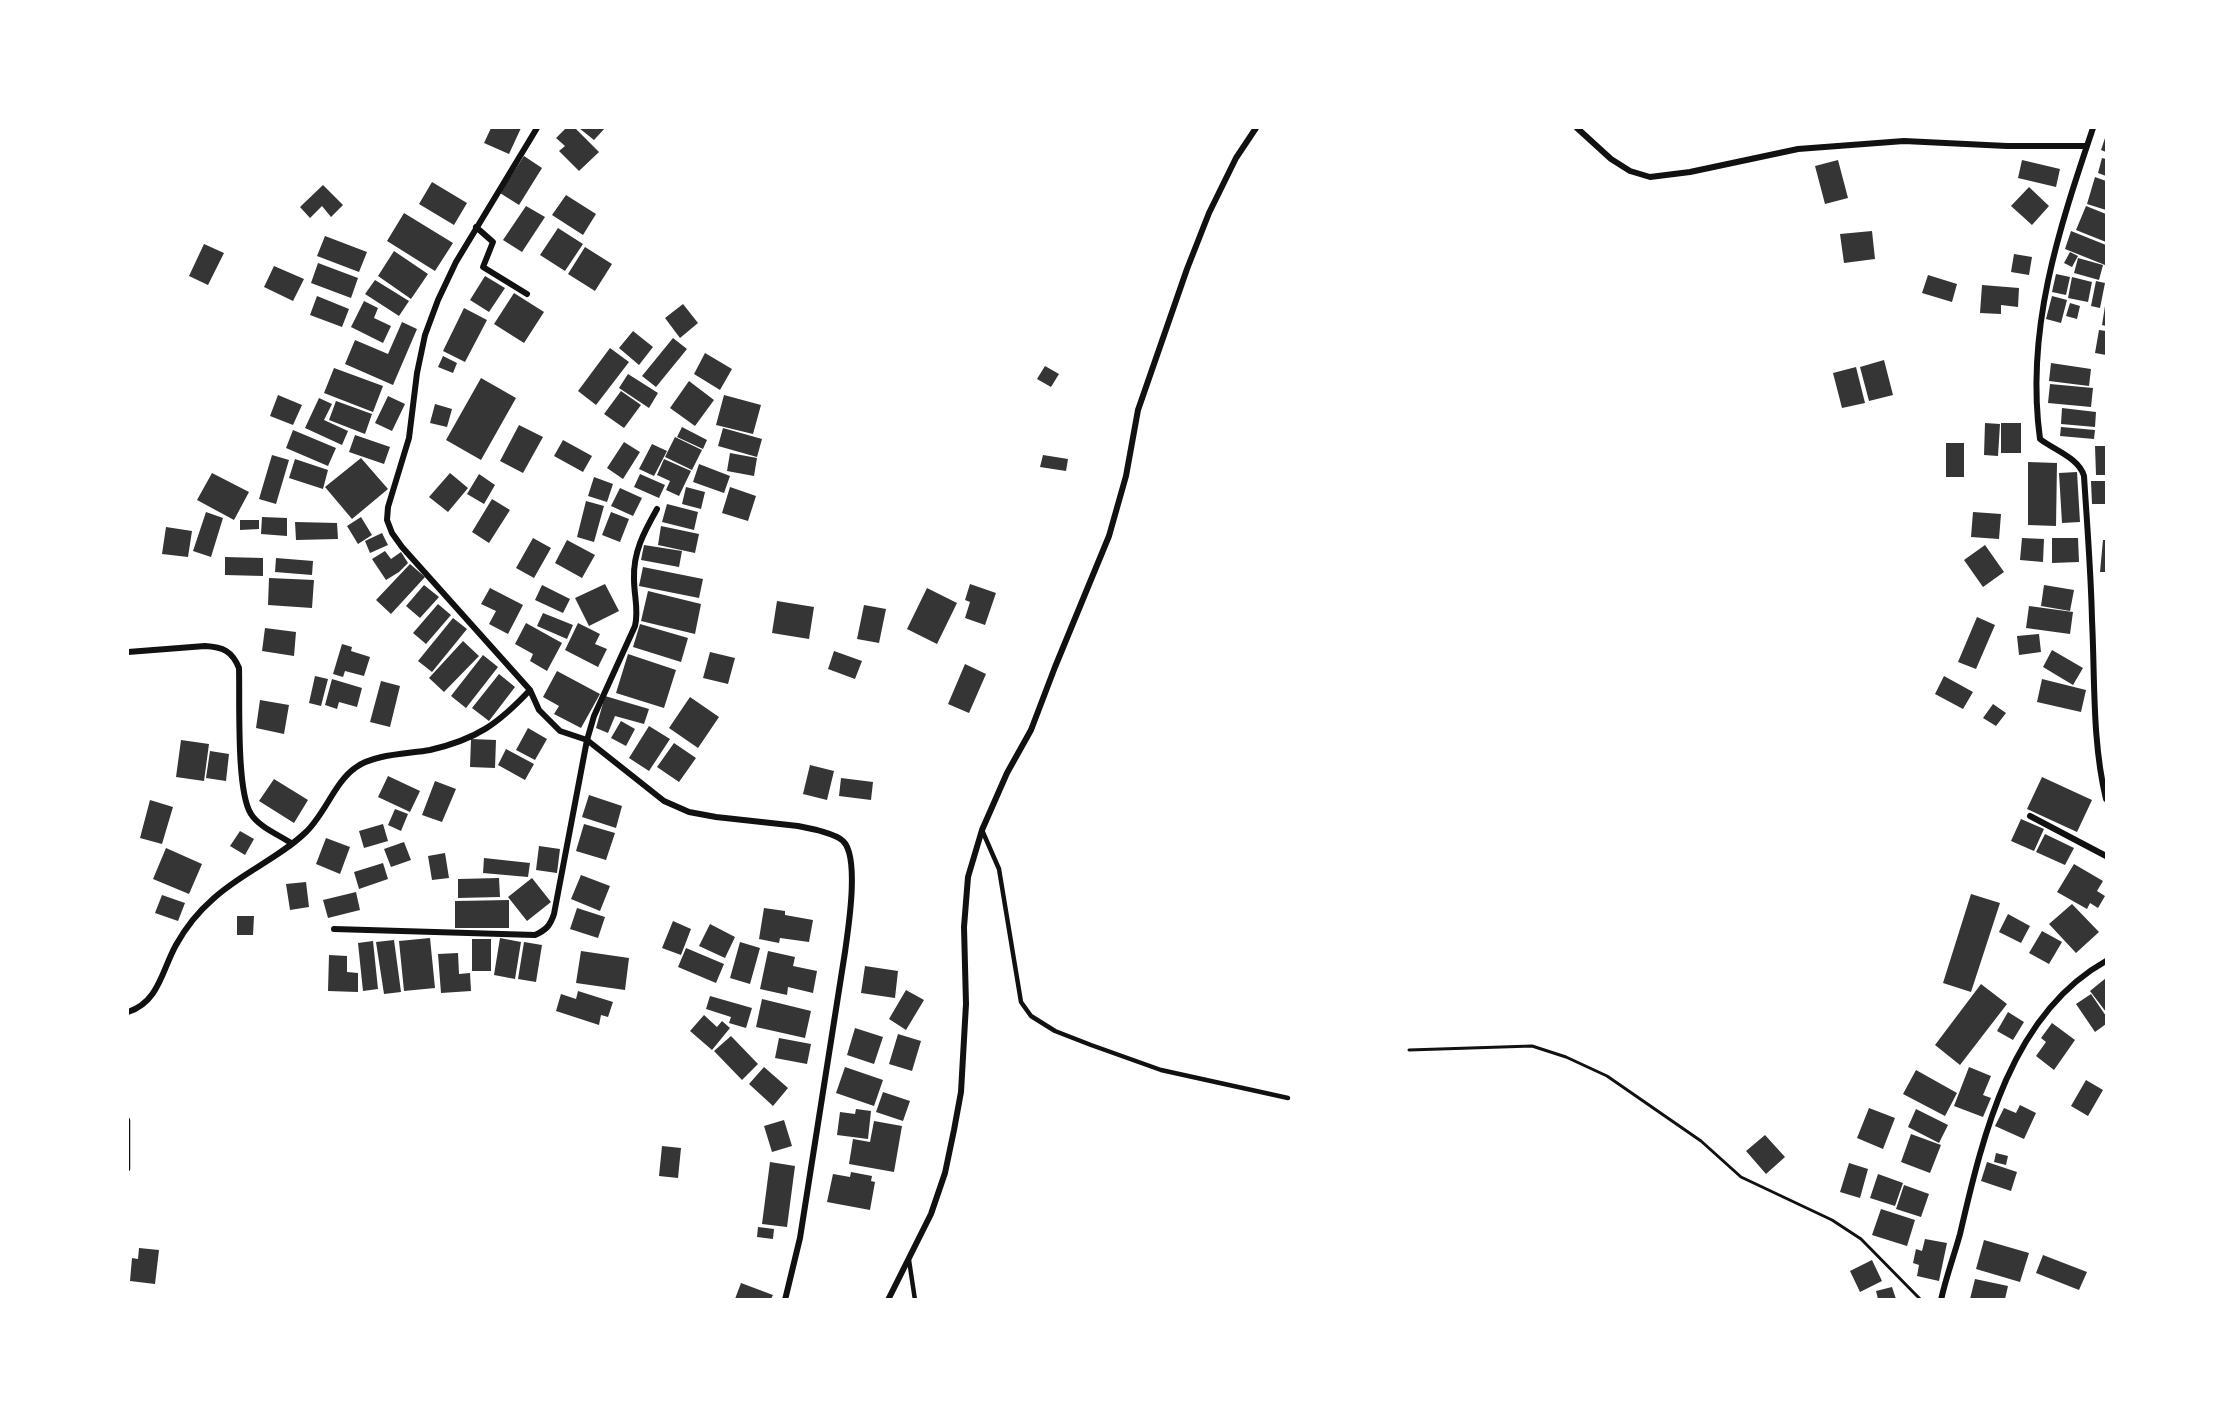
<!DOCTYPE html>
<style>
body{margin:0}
#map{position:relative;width:2234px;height:1427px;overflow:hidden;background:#fff;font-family:"Varela Round",sans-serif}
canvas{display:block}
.frame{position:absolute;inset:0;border:129px solid #fff;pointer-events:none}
</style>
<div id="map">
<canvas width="2234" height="1427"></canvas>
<div class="frame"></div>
</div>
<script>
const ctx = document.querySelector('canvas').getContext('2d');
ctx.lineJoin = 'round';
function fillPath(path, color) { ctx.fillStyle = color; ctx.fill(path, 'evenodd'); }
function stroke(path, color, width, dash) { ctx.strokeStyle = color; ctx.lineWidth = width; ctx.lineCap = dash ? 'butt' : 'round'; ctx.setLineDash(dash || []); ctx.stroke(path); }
const building = new Path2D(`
 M491,128H521L509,154L484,143Z
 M566,128H575L599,152L579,171L559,151L565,146L556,138Z
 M579,128H605L594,140Z
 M2106,135V152L2101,150Z
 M524,156L542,168L519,205L500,193Z
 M2102,158L2106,159V176L2098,173Z
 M1838,160L1848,198L1825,204L1815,166Z
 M2022,160L2060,169L2056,187L2018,178Z
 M2095,177L2106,181V210L2087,204Z
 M432,182L467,203L454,225L419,204Z
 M323,185L343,205L331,217L322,206L310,218L300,207Z
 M2029,187L2049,206L2032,225L2011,206Z
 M566,195L596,214L583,235L552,215Z
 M526,206L545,217L522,252L503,240Z
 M2086,206L2106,214V242L2076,230Z
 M404,213L453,243L435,271L387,241Z
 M558,228L583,244L565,271L540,255Z
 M1872,231L1875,259L1844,263L1840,234Z
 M2071,231L2106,245L2105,265L2065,249Z
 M325,236L367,252L359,272L317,256Z
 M204,244L224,253L208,285L189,276Z
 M585,247L612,264L595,291L568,274Z
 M394,251L428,274L411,299L378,276Z
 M2070,252L2078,256L2072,267L2064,263Z
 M2014,254L2032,257L2029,275L2011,272Z
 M2078,258L2103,265L2099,280L2074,273Z
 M318,263L358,278L351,298L311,283Z
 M274,266L304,279L293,301L264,287Z
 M2056,274L2070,277L2066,295L2052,292Z
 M1928,275L1957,284L1952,302L1922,293Z
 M485,276L505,288L489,312L470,300Z
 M2072,277L2092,282L2088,302L2068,298Z
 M375,280L409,301L399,316L365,294Z
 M2096,281L2105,283L2100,308L2091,306Z
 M1982,285L2019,288L2018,307L2001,305V314L1980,313Z
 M514,293L544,312L524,343L494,324Z
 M317,296L349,309L342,327L310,315Z
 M2052,296L2067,300L2061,323L2046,319Z
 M364,301L378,308L374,318L391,326L383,343L351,327Z
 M2070,303L2080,306L2077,319L2066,316Z
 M683,304L698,323L680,338L665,318Z
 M2105,306H2106V326L2102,325Z
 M464,308L487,320L465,362L443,351Z
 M402,322L417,329L393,385L345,364L355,340L388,354Z
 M2099,330L2106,331V355L2095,353Z
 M633,331L653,347L639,365L619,348Z
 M673,338L687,349L656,387L642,376Z
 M610,348L629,362L596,405L578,391Z
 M705,353L732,369L720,390L694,374Z
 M443,356L457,363L453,373L438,367Z
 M1884,360L1893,395L1869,401L1860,367Z
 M2051,363L2091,369L2089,386L2049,381Z
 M1045,366L1059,374L1051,387L1037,379Z
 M1856,367L1865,403L1842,408L1833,373Z
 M334,368L383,386L373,412L324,393Z
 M628,374L658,393L649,408L619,388Z
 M481,378L516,398L481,460L446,440Z
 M689,381L714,400L695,426L670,408Z
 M2050,384L2093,388L2091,407L2048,403Z
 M621,391L641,405L624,428L604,414Z
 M278,395L302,405L293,425L270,416Z
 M724,395L761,405L753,434L716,425Z
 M388,396L405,404L392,431L375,423Z
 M319,398L332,404L324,420L348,431L342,445L305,428Z
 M336,401L372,414L365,434L329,420Z
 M435,404L452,409L447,427L430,423Z
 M2062,408L2096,412L2095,427L2061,424Z
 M1985,423L2000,424L1998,456L1984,455Z
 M2001,423H2021V453H2001Z
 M519,425L543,437L523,473L500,461Z
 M682,427L707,440L703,449L677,437Z
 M2061,427L2095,430L2094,439L2060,436Z
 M723,428L762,439L757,457L718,446Z
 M293,430L336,448L328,466L286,448Z
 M355,435L390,447L384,464L349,452Z
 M675,437L702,450L692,470L665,457Z
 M563,440L592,456L583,472L554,456Z
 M624,442L640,452L623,479L607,468Z
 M1946,443H1964V477H1946Z
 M652,444L667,451L654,476L639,469Z
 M2095,446H2106V475H2096Z
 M730,453L757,458L754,476L727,471Z
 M272,455L289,460L276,504L259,499Z
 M1043,455L1068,459L1066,471L1040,467Z
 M361,458L388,489L352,519L325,487Z
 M295,459L328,470L323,489L289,478Z
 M664,459L691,471L679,496L666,490L670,481L657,475Z
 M2028,462L2057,463L2056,526L2028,525Z
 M699,464L730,476L724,493L693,482Z
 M2077,472L2080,522L2062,523L2059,473Z
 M212,473L249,492L234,520L197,500Z
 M450,473L468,488L448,512L429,497Z
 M479,474L495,485L484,504L467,494Z
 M640,474L665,485L659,498L634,487Z
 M594,477L613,484L607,502L588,496Z
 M2091,481H2106V504H2092Z
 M686,487L705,492L701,509L682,504Z
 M730,487L756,496L748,521L722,513Z
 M620,488L642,498L633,516L611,506Z
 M492,499L510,510L489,543L472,532Z
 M586,501L604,506L594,542L577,537Z
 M667,504L698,512L694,530L662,522Z
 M206,512L223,518L211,557L193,551Z
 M611,512L629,519L620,542L602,535Z
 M1973,512L2001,514L1999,539L1971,537Z
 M262,517L287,518V536L261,534Z
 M361,517L372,535L358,544L347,526Z
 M240,520H259V529L240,530Z
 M295,522L337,523L338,539L296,540Z
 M661,526L699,534L695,553L658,545Z
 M166,527L192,531L188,557L162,554Z
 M382,533L388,545L370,553L365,541Z
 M533,538L551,548L534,578L516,568Z
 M2022,538L2044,539L2043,562L2020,560Z
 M2052,538H2078L2079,562L2052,563Z
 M567,540L595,555L582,578L555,563Z
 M2103,540H2106V572H2100Z
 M644,545L682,551L679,567L641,560Z
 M1985,545L2004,572L1983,587L1964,560Z
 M385,551L391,559L401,552L408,563L399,572L386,580L372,559Z
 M225,557L263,558V576L225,575Z
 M276,558L313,561L312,575L275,572Z
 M410,564L425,577L391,614L376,600Z
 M643,567L703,579L699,598L639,586Z
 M269,578L314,580L312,608L268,605Z
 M605,584L619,611L589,626L575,598Z
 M970,584L996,593L985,625L965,618L970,602L965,600Z
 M424,585L439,597L420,618L406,606Z
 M542,585L570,599L563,613L535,600Z
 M2044,585L2074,590L2070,611L2041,606Z
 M490,588L523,605L508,634L489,624L496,611L481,604Z
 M927,588L957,603L937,644L907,629Z
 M648,591L701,604L695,634L641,621Z
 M777,601L814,607L809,639L772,633Z
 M438,604L451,615L426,644L413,633Z
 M864,605L886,609L879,643L857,639Z
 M2029,606L2073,612L2070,634L2026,628Z
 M543,613L573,625L567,639L537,626Z
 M1977,617L1995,625L1976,669L1958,662Z
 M453,618L467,629L432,672L418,661Z
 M526,623L562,643L547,671L530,661L533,654L515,644Z
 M578,623L600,634L595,644L607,649L598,667L565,650Z
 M640,624L688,638L681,662L633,647Z
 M265,628L296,632L294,656L262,651Z
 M2039,634L2041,652L2019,655L2017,636Z
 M463,641L479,656L444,692L429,678Z
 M342,644L352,647L351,651L370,657L364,676L345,671L343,677L333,674Z
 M2052,650L2083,668L2073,685L2043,667Z
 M834,651L862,661L855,679L828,669Z
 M710,652L735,658L728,684L703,678Z
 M628,654L676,670L664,708L616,693Z
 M483,655L498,667L466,708L451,696Z
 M965,664L986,674L969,713L948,704Z
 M557,671L600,694L581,728L554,714L559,706L543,697Z
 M499,674L515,687L489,721L472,708Z
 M315,676L328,679L321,706L309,703Z
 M1944,676L1973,692L1963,709L1935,694Z
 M332,679L362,688L357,707L339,702L337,709L325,705Z
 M2042,679L2086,690L2081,712L2037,702Z
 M381,681L400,686L390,727L370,722Z
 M605,696L649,709L644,724L615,716L608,733L596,728Z
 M690,697L719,717L698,748L669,728Z
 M260,700L289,705L284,734L256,728Z
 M1993,704L2006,713L1996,726L1983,718Z
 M621,721L635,729L626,746L611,738Z
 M649,726L670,739L649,771L629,758Z
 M528,728L547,739L535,760L516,750Z
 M471,739L496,740L495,768L470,767Z
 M181,740L209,744L204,781L176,777Z
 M674,743L696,758L679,782L657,767Z
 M506,749L534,764L525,780L498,765Z
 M210,751L229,754L226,781L206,778Z
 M810,765L834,771L827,800L803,794Z
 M388,776L420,791L410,812L378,797Z
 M2042,777L2092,800L2077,832L2027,809Z
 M841,778L873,782L871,800L839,796Z
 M274,779L308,800L294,823L259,801Z
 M435,781L456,789L442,822L422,815Z
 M589,795L622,806L616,828L582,817Z
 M150,800L173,807L162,844L140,838Z
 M395,809L408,814L401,831L388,825Z
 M2021,819L2044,829L2034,851L2011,841Z
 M383,824L388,841L364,848L359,831Z
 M584,824L615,833L606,860L576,851Z
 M240,831L254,839L245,855L230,846Z
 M2045,834L2074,848L2065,865L2036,852Z
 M326,838L350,847L340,874L316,864Z
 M404,842L411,860L391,867L384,849Z
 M539,846L560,849L557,873L536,870Z
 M166,848L202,864L189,894L153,879Z
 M445,853L449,878L432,880L428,856Z
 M484,858L530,863L528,877L483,873Z
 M383,863L388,879L359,889L354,872Z
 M2074,864L2103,881L2097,891L2105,896L2098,908L2090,903L2087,909L2057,892Z
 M581,875L610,886L600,911L571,899Z
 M499,878L500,897L458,898V879Z
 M532,878L551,902L527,921L508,897Z
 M306,882L309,907L290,910L286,884Z
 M356,892L360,910L328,918L323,900Z
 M1971,894L2000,903L1971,992L1943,983Z
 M162,895L185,903L178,921L155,913Z
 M509,900V928H455V901Z
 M2072,904L2099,932L2076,953L2049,924Z
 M577,908L605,917L598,938L570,929Z
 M764,908L785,911V915L813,920L809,942L780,938L779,943L759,939Z
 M2008,914L2030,926L2021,943L1999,932Z
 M237,916H254L253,935H237Z
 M673,921L691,929L681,955L662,948Z
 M710,924L735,937L725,958L699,946Z
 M2042,931L2062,942L2049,964L2029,953Z
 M430,938L435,988L404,991L399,941Z
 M500,938L521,942L515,979L494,975Z
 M472,939H491V971H472Z
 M394,940L401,992L384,994L376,942Z
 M373,941L378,989L363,991L358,943Z
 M524,942L542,945L536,982L518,979Z
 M740,942L760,948L750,984L730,978Z
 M686,948L724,964L716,983L678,967Z
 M581,951L629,958L625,990L576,983Z
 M768,951L795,957L793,966L817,971L813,993L788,987L787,995L760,989Z
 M458,953L459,974L470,973L471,991L441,993L438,954Z
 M329,955L347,956V972L358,973V992L328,991Z
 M865,966L898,971L895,998L861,993Z
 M2106,978V1012L2090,991Z
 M1981,984L2007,1004L1960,1065L1935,1045Z
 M906,990L924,1000L906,1030L889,1019Z
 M578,991L613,1002L608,1017L601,1015L599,1025L556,1011L561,994L576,999Z
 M2091,994L2106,1016V1024L2095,1032L2076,1004Z
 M710,996L752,1008L746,1028L729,1023L731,1017L706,1009Z
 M762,999L811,1011L805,1038L756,1027Z
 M2008,1012L2024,1022L2013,1040L1997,1031Z
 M704,1015L717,1027L722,1021L730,1028L712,1050L690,1031Z
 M2052,1023L2075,1040L2054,1070L2036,1056L2046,1042L2041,1038Z
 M855,1028L883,1037L874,1064L847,1055Z
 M898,1034L921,1041L912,1071L889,1064Z
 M731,1036L758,1064L742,1080L714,1051Z
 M779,1038L811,1044L807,1064L775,1058Z
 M764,1067L788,1088L773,1106L749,1084Z
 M845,1067L883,1080L874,1106L836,1093Z
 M1969,1067L1991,1076L1983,1095L1991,1098L1983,1117L1954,1106Z
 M1916,1070L1957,1093L1945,1116L1903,1094Z
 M2086,1080L2103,1090L2088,1116L2071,1106Z
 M883,1092L910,1101L903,1121L876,1112Z
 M2020,1105L2036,1113L2024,1139L1995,1126L2004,1108L2016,1113Z
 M1869,1108L1895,1118L1883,1149L1857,1138Z
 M856,1109L871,1111L868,1139L837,1135L840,1112L855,1114Z
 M1916,1109L1948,1125L1939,1143L1908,1127Z
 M784,1120L792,1146L772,1152L764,1126Z
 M874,1121L902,1126L894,1172L849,1164L853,1139L870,1142Z
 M1911,1134L1941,1145L1930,1173L1901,1162Z
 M1765,1135L1785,1157L1766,1174L1746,1151Z
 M662,1146L681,1148L678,1178L659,1176Z
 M1996,1153L2008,1156L2006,1165L1994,1162Z
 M770,1162L795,1166L787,1227L762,1224Z
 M1987,1162L2017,1172L2011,1191L1981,1181Z
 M1849,1163L1868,1169L1860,1198L1840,1192Z
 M851,1172L872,1176L871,1181L875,1182L870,1210L827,1202L833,1174L850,1177Z
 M1878,1174L1903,1183L1895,1206L1870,1198Z
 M1904,1185L1929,1194L1921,1217L1896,1209Z
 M1881,1209L1915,1220L1907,1246L1872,1235Z
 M758,1227L774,1229L773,1239L757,1237Z
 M1925,1239L1947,1243L1939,1281L1917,1276L1919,1265L1913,1263L1916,1249L1922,1251Z
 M1984,1240L2029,1253L2020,1282L1976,1269Z
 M139,1248L159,1250L155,1284L130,1281L132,1258L138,1259Z
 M2043,1255L2087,1272L2079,1290L2036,1273Z
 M1872,1260L1882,1281L1860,1292L1850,1271Z
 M1975,1279L2008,1286L2005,1299H1970Z
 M741,1283L773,1295L771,1299H735Z
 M1892,1287L1896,1299H1878L1876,1291Z`);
const path = new Path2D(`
 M1409,1050L1532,1046L1566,1057L1607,1076L1701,1141L1741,1177L1832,1220L1861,1239L1921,1300`);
const service = new Path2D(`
 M982,830L999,869L1021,1002L1031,1016L1055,1031L1091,1045L1161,1070L1288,1098
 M128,1120V1169
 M909,1260L915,1300`);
const minor = new Path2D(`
 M537,128L456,262L438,300L425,335L417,373L409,438L388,507L387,520L392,533L402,547L530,690L539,710L560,731L587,740L664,801L689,812L716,817L798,826L817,830C826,833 837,835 843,841C860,857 848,930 845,952L800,1238L785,1300
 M1577,128L1611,159L1630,171L1650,177L1690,172L1798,149L1904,141L2007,146H2086
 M2093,128C2059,229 2025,330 2040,439C2054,450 2079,458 2084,476C2087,524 2091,572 2092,620C2095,679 2092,741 2106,799
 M476,227L493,242L483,267L527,294
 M128,652L205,646C223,647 232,651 239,668C240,699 236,791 251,814C259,827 279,835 291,843
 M2030,816L2106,856
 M334,929L535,935C546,930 550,926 554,914L587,740L594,716L635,626C639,610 634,596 634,579C633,552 644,532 657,509
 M128,1012C159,1002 162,970 176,945C186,927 198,912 213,899C241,873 278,859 306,832C325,814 335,782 355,768C373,754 408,754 430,750C477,739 498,724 530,690
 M888,1300L931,1214L945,1173L954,1130L961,1092L966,1004L964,927L968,877L982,830L1007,773L1031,730L1055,667L1109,536L1126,476L1138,410L1187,269L1209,213L1236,158L1256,128
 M1941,1300C1946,1277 1954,1256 1960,1234C1983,1135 2011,1014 2106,961`);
fillPath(building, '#353535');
stroke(path, '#111', 3);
stroke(service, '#111', 4.5);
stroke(minor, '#111', 6);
</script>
